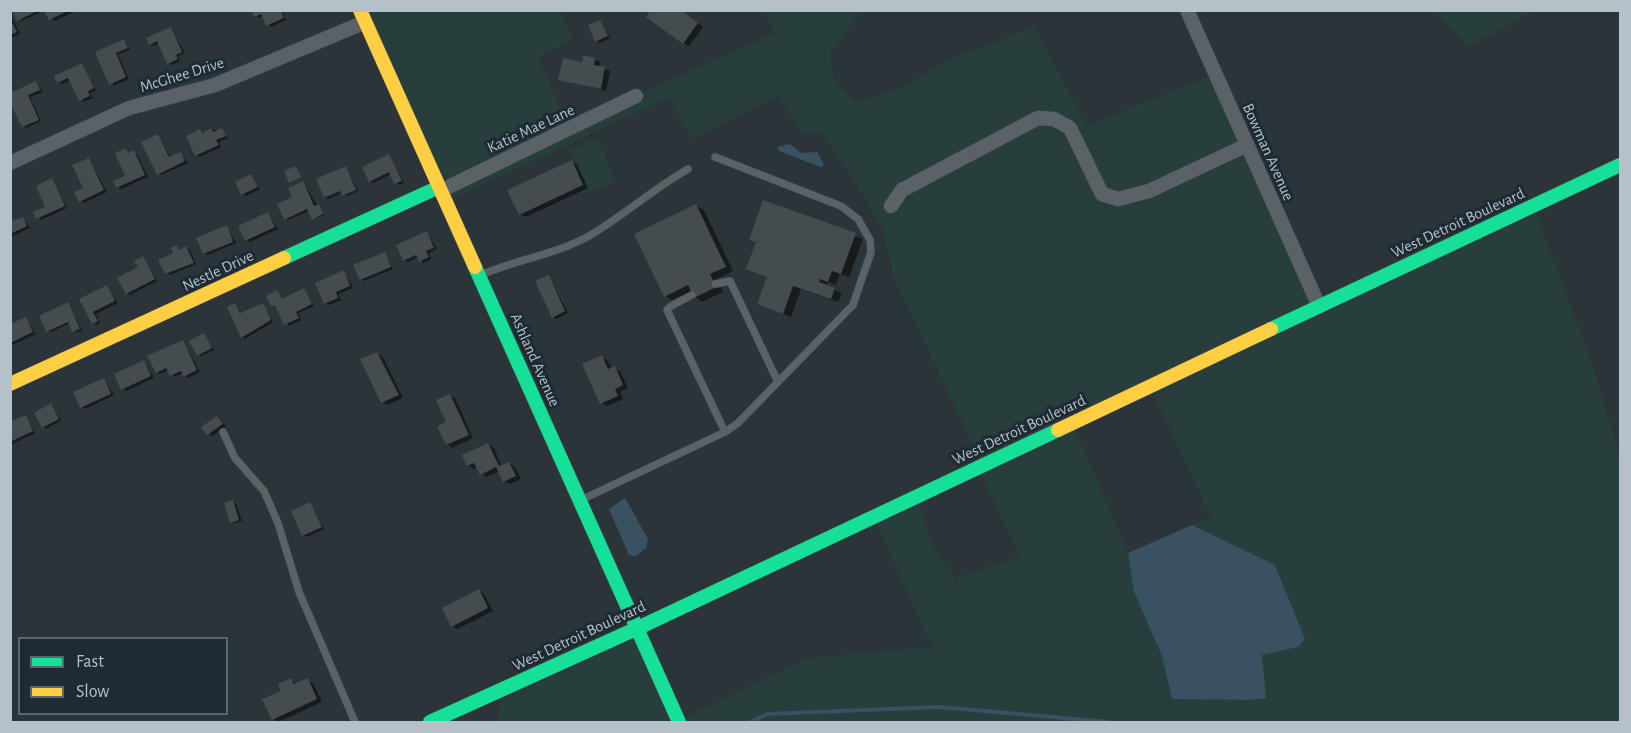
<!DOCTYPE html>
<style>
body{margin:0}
#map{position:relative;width:1631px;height:733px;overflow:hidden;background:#2b3439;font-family:"Alegreya Sans",sans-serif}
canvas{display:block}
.frame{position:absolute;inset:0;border:12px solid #b5c1c9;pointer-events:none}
.legend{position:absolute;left:18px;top:637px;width:210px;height:78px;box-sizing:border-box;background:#1e2b34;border:2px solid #5a6770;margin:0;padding:8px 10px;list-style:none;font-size:18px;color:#b5c1c9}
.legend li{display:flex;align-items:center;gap:12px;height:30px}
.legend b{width:30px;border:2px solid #5a6770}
</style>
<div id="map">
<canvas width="1631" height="733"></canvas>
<div class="frame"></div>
<ul class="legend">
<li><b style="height:8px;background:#16e098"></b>Fast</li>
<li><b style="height:8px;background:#ffcf43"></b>Slow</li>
</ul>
</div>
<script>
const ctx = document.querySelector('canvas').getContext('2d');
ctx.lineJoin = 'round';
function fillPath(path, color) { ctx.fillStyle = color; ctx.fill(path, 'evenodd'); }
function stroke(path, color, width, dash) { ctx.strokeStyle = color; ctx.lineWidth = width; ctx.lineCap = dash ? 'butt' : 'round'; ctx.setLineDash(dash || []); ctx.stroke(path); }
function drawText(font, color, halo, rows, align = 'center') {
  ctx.font = font + ' "Alegreya Sans",sans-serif'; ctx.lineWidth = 6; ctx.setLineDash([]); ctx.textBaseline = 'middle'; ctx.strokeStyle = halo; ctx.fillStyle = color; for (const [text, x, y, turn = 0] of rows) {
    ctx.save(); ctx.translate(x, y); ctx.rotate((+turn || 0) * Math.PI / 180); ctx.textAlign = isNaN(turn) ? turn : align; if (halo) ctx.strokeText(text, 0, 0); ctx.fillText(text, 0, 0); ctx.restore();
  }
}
const green = new Path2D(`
 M1433,10H1534V11L1468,47Z
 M367,11H559L573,39L538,57L566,123L443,181Z
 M764,11H861L831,52L833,78L856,102L904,87L938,64L1034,27L1087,126L1209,76L1311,302L980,459L893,276L883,229L855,181L821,131L804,136L778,96L692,139L668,98L451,199L449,195L476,181L644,100L641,93L775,33Z
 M597,138L616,181L590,193L571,150Z
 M1536,213L1590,358L1620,456V722H686L684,718L807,658L932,647L877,524L920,503L930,541L955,578L1020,556L981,474L1075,430L1128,553L1134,592L1162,656L1172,698L1184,697L1262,655L1298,647L1275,565L1192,525L1211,517L1153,393Z
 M635,637L672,722H496L502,698Z`);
const water = new Path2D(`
 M790,144L801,153L817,152L824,165L821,167L779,151L777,147Z
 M625,498L648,539L646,548L636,556L629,555L609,509Z
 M1192,525L1275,565L1305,639L1298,647L1262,655L1266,698L1248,700L1172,699L1162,656L1134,592L1128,553Z`);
const shadow = new Path2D(`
 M14,10H41V12L21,21Z
 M46,10H73L74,12L54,21Z
 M253,10H282L286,20L271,27L263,16L258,18Z
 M680,10L703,27L689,46L683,43Z
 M10,13L20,34L10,38Z
 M600,21L610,38L600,43L597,41Z
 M171,29L185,53L178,56L180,61L172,65L160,43L153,46L150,44Z
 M124,40L130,49L118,55L129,79L114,86L97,53Z
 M594,59L600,62L599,67L610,71L606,91L560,79Z
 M82,65L96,90L90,93L93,98L83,102L71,80L62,84L58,82Z
 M36,83L43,92L30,97L41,121L26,128L10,99Z
 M211,130H222L228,138L219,142L221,147L200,157L196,155L200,131L204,133Z
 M158,135L171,158L181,153L188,163L161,175L158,174Z
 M125,150L130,154H137L148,177L121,189L118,187L127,176Z
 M389,156L404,183L399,185L396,183L391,174L373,183L370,181Z
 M89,159L107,192L84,203L80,201Z
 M572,162L577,165L588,188L526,217L520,214Z
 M346,168L358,191L347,196L343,192L329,199L325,197Z
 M251,176L260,189L246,196L243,194Z
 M52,180L67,208L41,220L35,213L47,208Z
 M303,183L324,215L314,219L309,211L288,220L285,218Z
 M764,202L863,239L849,277L840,274L836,285L828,282L826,286L842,293L838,302L801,289L791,317L759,304L769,277L748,268L757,243L751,239Z
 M696,206L704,210L733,271L717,279L723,292L702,302L695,297L692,291L672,300L665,296Z
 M268,213L278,229L250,242L246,240Z
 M23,218L30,228L10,237V219L12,223Z
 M226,227L236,243L208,255L205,253Z
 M427,233L437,249L429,253L431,259L423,263L418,257L408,262L405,260Z
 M177,247L181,251L186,248L190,250L196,264L170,275L166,273Z
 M384,253L393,269L364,281L361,279Z
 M143,258L157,281L130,295L127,293Z
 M344,272L353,288L338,294L341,300L329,305L325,303Z
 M549,276L568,313L556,319L553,317Z
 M107,287L118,303L96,314L100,323L96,325L81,299Z
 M304,290L314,306L298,313L301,320L289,326L277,306L272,305L277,292L283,300Z
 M68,304L82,330L77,333L70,323L51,332L47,330Z
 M235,305L242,314L263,305L273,322L245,339L242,337Z
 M26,319L36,334L10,346V326Z
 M204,335L214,350L201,356L198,355Z
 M183,341L200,372L188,378L183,373L174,377L169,370L160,374L157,372Z
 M377,353L383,357L403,398L387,405L382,402Z
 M602,357L607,360L612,369L620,371L628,388L620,392L623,399L607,406L601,403Z
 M144,361L154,378L126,391L123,389Z
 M104,380L114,395L85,409L81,407Z
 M449,395L455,398L473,438L452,448L447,444Z
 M51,405L61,420L46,429L43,427Z
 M26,417L35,433L10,445V424Z
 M218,418L226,426L212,436L203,427Z
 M488,444L494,448L502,467L509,463L515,467L521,479L510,484L504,481L500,471L486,477L477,467L474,469L468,465Z
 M233,502L236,504L242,521L235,523L231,522Z
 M310,504L324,529L307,537L304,535Z
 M479,591L484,594L493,611L457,629L452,626Z
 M291,679L297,685L308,680L313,683L322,702L278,722L273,719Z`);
const stream = new Path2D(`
 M751,722L767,714L939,707L1109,722`);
const building = new Path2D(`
 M12,10H39L17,21Z
 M44,10H70L49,20Z
 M251,10H281L284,18L266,26L261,14L254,17Z
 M651,10H681L698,23L683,44L646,17Z
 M10,18L17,32L10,35Z
 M600,20L608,36L595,42L588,25Z
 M171,27L182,52L176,55L178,59L167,64L157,41L149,45L146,38Z
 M124,39L128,48L116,53L126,77L109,85L95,52Z
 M583,55L595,58L594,65L605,67L601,89L558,80L563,58L582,62Z
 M82,63L94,88L88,91L90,96L79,101L68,78L57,83L54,76Z
 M36,81L40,90L28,95L39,120L22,127L10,103V93Z
 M211,128L213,132L222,128L226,136L216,140L219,145L195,156L186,136L200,129L202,133Z
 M158,134L169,157L181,152L185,161L157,175L141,142Z
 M126,148L128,153L134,150L145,175L116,188L113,181L125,176L115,153Z
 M389,154L402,181L394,184L389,172L369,182L362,167Z
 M89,158L104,190L79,202L74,192L83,188L72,165Z
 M572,160L583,185L519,215L507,190Z
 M296,166L301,177L289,183L284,171Z
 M346,166L356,190L342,196L340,191L324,198L316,179Z
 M251,174L258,187L241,195L235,182Z
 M52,178L65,206L36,219L33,212L45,207L36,186Z
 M303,181L314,206L319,204L323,214L312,220L307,209L284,220L277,204L292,197L288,188Z
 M763,200L856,233L841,274L832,271L828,282L820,279L819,282L835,288L831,299L793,286L783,314L757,304L767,277L746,269L756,242L749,240Z
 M696,204L726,267L710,274L716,287L694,298L688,285L664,297L634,234Z
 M268,212L275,227L245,241L238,226Z
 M23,217L27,226L10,234V222Z
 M227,225L233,242L203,254L196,238Z
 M427,231L434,248L426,251L429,257L419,262L416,255L403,261L396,245Z
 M177,245L179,250L186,246L194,263L165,274L158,260L173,253L171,248Z
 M385,252L391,267L360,280L353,265Z
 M143,256L155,279L126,294L117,278L138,267L134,261Z
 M344,270L350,286L336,292L338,298L324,304L315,283Z
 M549,275L565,311L552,318L535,281Z
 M107,285L115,301L93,312L98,321L92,324L79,299Z
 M304,288L312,304L296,312L299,318L284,325L275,305L271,306L266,296L277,290L282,299Z
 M68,302L80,329L72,332L68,322L46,332L39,316Z
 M235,303L240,313L263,303L271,320L241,338L227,307Z
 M26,317L33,332L10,343V324Z
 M204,333L212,348L197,356L189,341Z
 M183,340L197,370L183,377L181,371L170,376L166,368L156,373L147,356Z
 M377,352L399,395L381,403L360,359Z
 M602,355L608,369L615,366L623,385L615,389L618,396L600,404L582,364Z
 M144,360L151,376L121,390L114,374Z
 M104,378L111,394L80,408L73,392Z
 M450,394L469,435L446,445L437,426L446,422L436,400Z
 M51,403L59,419L42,428L34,413Z
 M26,415L33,431L10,442V422Z
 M217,416L223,424L207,435L201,427Z
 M488,443L499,466L509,462L516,476L503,482L496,467L480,475L474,463L467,466L462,455Z
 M233,500L239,520L230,523L224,503Z
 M310,502L322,527L302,536L291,511Z
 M479,589L488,608L451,627L442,608Z
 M291,678L294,684L308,678L317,699L272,720L262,699L281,691L278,684Z`);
const lane = new Path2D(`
 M481,275C515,260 557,254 589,236C623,216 653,189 688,169
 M715,284L730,281L778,382
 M692,295L671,306L667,310L725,432
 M223,432L235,458L264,491L278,523L299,592L355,722
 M583,499L725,432L738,423L853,305L871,252L870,240L858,219L841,206L715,157`);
const street = new Path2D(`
 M1187,10L1319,306
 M10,163L129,108L215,85L365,22
 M440,191L636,96
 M891,206L902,190L1038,118L1054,119L1070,128L1102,194L1118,199L1149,191L1247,145`);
const fast = new Path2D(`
 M284,258L439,187
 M475,267L679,722
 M1271,329L1620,165
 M430,722L638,628L1058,430`);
const slow = new Path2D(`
 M360,10L475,267
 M10,384L284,258
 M1058,430L1271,329`);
const streetNames = [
 ["McGhee Drive",182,75,-17],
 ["Katie Mae Lane",531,129,-25],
 ["Bowman Avenue",1268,152,66],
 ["West Detroit Boulevard",1458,223,-25],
 ["Nestle Drive",218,271,-25],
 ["Ashland Avenue",535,360,66],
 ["West Detroit Boulevard",1019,430,-25],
 ["West Detroit Boulevard",579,636,-25]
];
fillPath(green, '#283e3c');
fillPath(water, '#385262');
fillPath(shadow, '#0007');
stroke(stream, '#385262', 4);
fillPath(building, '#444c50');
stroke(lane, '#494f53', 8);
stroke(street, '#494f53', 15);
stroke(fast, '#494f53', 15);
stroke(slow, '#494f53', 15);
stroke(lane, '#5b6267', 7);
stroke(street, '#5b6267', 14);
stroke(fast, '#16e098', 14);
stroke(slow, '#ffcf43', 14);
drawText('16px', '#b5c1c9', '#1e2b34', streetNames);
</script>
